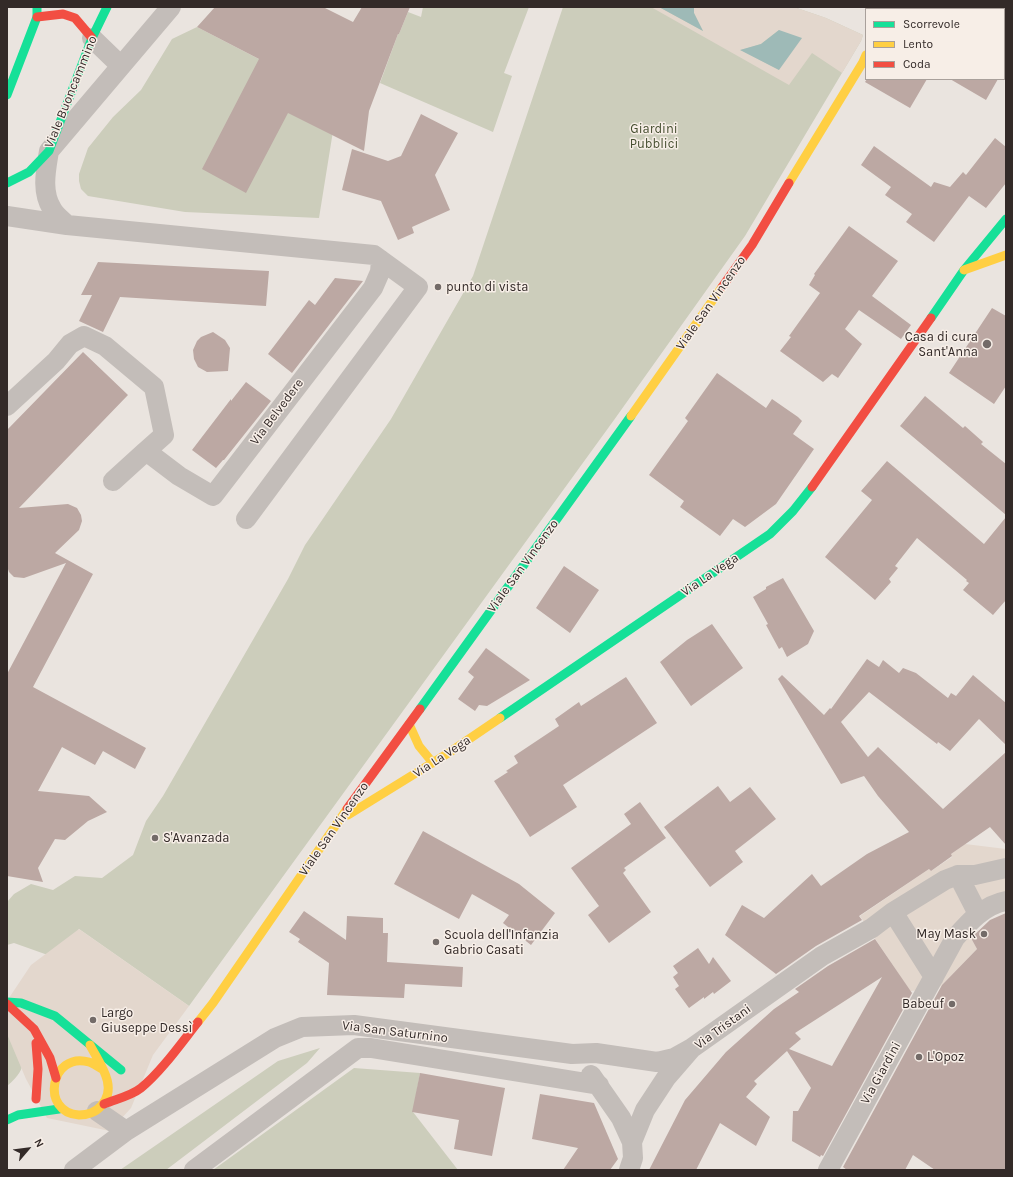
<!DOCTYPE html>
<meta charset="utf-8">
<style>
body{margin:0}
#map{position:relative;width:1013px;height:1177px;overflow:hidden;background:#eae4df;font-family:Karla,sans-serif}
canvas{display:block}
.frame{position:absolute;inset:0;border:8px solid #332a28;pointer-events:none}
.legend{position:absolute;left:865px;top:8px;width:140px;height:72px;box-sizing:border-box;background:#f7eee7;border:1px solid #a9a09b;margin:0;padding:5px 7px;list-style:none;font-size:12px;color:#332a28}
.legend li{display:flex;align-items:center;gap:8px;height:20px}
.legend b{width:20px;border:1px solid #a9a09b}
.north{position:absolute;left:8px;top:1129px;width:40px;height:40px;-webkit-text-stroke:3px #f7eee7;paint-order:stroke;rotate:62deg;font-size:11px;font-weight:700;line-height:16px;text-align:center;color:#332a28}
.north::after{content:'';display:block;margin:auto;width:14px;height:18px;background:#332a28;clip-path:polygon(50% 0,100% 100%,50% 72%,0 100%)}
</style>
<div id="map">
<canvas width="1013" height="1177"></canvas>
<div class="frame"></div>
<ul class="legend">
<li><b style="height:5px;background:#16e098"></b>Scorrevole</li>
<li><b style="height:5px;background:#ffcf43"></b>Lento</li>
<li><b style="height:5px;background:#f24e42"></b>Coda</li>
</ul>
<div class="north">N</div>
</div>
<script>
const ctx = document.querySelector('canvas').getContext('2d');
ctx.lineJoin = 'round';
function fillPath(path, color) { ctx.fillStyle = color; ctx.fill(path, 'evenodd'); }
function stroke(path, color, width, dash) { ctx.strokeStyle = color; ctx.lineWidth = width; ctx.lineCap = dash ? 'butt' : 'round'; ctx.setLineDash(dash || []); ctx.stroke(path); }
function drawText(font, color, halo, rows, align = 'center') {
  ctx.font = font + ' Karla,sans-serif'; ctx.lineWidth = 3; ctx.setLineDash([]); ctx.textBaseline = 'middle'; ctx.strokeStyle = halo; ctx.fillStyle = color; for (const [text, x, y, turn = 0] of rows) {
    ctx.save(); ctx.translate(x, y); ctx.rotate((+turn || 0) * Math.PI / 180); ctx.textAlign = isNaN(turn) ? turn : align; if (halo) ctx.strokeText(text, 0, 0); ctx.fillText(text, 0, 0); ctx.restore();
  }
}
const green = new Path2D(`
 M423,7H529L504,73L512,76L493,132L380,83L398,34H399L408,12L421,17Z
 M563,7H794L826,18L863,35L861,41L745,236L614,420L189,1006L79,929L59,959L14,943L7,945V902L14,894L31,884L53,890L75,876L102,878L133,855L146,821L163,796L288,579L305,545L391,419L473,276Z
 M197,27L338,100L319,218L185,212L88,196L81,189L79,181V174L88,148L113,117L141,90L172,39Z
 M7,1035H9C23,1058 31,1066 7,1086Z
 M320,1048L307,1063L166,1170H120L278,1061Z
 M354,1068L420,1073L413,1112L458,1170H213Z`);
const plaza = new Path2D(`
 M651,7H659L703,31L694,13V7H794L826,18L863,35L861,41L842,73L812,53L789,85ZM779,30V70L741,50L761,44Z
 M965,844L1006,849V893L969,934L977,949L938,989L910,991L860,916L929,869L931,871L952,857L951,854Z
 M79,929L189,1006L153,1055L131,1108L110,1131L47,1118L26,1079L7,1034V1001L31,965Z`);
const water = new Path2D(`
 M659,7H694V13L703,31Z
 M779,30L802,38L779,70L740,50L761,44Z`);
const building = new Path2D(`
 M215,7H323L353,22L362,7H410L399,34H398L369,111L364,151L288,113L246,193L202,169L259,59L197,27Z
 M867,79H927L910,108L865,82Z
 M950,79H998L986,100Z
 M421,114L458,133L435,175L450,210L412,227L414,233L398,240L381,201L342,190L352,149L388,161L401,156Z
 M995,138L1006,147V183L986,208L969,196L934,242L906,222L912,214L885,195L891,187L861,165L874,146L931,187L934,182L950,187L963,172L966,175Z
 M849,226L898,261L872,296L911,325L901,339L859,310L845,329L862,344L838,378L832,374L823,382L780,351L791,337L789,336L820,293L809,285L815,275L814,274Z
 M98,262L269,271L266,306L120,297L103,332L79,321L92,295H81Z
 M335,278L363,281L292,373L268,354L309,300L315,305Z
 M992,308L1006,316V386L994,404L949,373Z
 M213,332L225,340L230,348L228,371L207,372L198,367L194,359L193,350L197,341L201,337Z
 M83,352L128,395L19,508L68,504L77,508L81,515L82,521L79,530L55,553L93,574L33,687L146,748L135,769L103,751L95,765L62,747L38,791L89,796L107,812L88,821L65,840L55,839L38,868L43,882L7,876V674L66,563L24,578L14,577L9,572L7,566V430Z
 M717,373L766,408L772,399L798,417L802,421L793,434L814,449L776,504L745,527L733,519L720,536L680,507L684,501L649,475L688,421L685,418Z
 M246,382L271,401L224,460H223L216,468L192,450L231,399V401Z
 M925,396L963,428L965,426L983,442L981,444L1006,464V515L900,426Z
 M887,461L984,544L1006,517V600L993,615L963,590L969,583L966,581L967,580L917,538L895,566L898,568L889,579L891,582L875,600L825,557L872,500L861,491Z
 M564,566L599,590L570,633L536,608Z
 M783,578L814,631L808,644L787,657L782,647L779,649L766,625L768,624L753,597L766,589V587Z
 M712,624L743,668L691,706L660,662L687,640Z
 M486,648L530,680L487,706L479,705L475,711L458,699L474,677L468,672Z
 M867,659L879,667L883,660L899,673L903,668L916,673L948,698L951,693L956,696L973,675L1006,703V745L979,719L950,751L938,742L937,744L869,692L841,722L868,757L878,747L943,809L1006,752V845L990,827L951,854L952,856L931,871L929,869L859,916L862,920L816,946L776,974L725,935L742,905L764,918L812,874L821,886L867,854L909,832L878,796L864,776L841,784L778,679L782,675L824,715L830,708L831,709Z
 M626,677L657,723L563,785L577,807L530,837L494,781L508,772L506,771L518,763L514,756L559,726L555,719L579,702L581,706Z
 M718,786L730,802L750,787L776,819L735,851L743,862L710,887L664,827Z
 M640,802L666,838L624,868L626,870L623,873L651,912L609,943L588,915L599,906L571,868L631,824L624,814Z
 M423,831L519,884L555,913L531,945L503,923L509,915L472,894L459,919L394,884Z
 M304,911L346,940L347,916L383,918V933H388L387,962L463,967L462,987L405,984L404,998L327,995L329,963L298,942L300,939L289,932Z
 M1006,913V1170H935L913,1155L905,1170H847L843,1167L942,985L977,949L971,938L990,920Z
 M875,939L912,993L823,1156L821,1155L820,1157L792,1141L793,1111H798L811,1088L787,1051L754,1081L757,1084L746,1097L770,1117L756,1146L720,1123L696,1170H649L685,1100L726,1052L774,1009L799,992L795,989L828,966ZM882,977L832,1066L789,1049L801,1039L795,1033Z
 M698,948L709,964L713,957L731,981L714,994L713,992L704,999V997L689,1008L675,989L679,986L673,977L678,973L673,966Z
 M420,1073L505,1088L492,1156L454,1149L459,1120L412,1112Z
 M540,1094L594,1103L618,1159L610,1170H563L578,1148L532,1139Z`);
const street = new Path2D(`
 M92,38L121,66
 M7,216L67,225L374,255L418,287L246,519
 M67,225C62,220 55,215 52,209C41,191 46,170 49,151L171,7
 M7,406L56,361L70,344L84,336L105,346L154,387L164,435L146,451
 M113,481L146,451L179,476L213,496L373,288L380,272L381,260
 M958,875L978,914
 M893,912L934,977
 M591,1075L621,1118L632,1142
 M97,1111L126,1131
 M74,1170L126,1131L275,1038L302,1027L354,1025L572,1054L596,1053L657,1062L674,1058L692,1048
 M194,1170L358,1048H371L599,1085
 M629,1170L633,1158L632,1142L645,1110L666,1078L692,1048L822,956L872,928L893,912L945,880L958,875H975L1006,868
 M828,1170L955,938C969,922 984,905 1006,901`);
const fast = new Path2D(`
 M7,95L37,17V7
 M7,183L29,172L49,151L92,38L107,7
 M931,318L964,270L1006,219
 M420,709L631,416
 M500,718L770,534L793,511L812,487
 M7,1002L21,1003L55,1016L121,1070
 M7,1120L18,1115L59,1109`);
const slow = new Path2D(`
 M789,183L863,62L866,55
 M964,270L1006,255
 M631,416L722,287
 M409,724L419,746L433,763
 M348,815L450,752L500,718
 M198,1022L213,1003L347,809
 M90,1045C99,1063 119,1087 101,1106C96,1112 87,1115 79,1115C40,1113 50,1051 89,1062C93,1063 98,1067 102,1069`);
const jam = new Path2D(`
 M884,7V9
 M37,17L63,14L75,18L92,38
 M722,287L752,245L789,183
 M812,487L931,318
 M347,809L420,709
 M7,1004L34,1029L50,1058L56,1078
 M36,1043L38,1069L36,1099
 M104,1104C116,1099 131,1096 141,1088C161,1072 182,1042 198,1022`);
const markers = [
 [438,287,4,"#736b68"],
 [987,344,5,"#736b68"],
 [155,838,4,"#736b68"],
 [984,934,4,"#736b68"],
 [436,942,4,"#736b68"],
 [952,1004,4,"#736b68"],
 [93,1020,4,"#736b68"],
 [919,1057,4,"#736b68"]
];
const streetNames = [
 ["Viale Buoncammino",71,92,-68],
 ["Viale San Vincenzo",711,303,-55],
 ["Via Belvedere",277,412,-53],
 ["Viale San Vincenzo",523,566,-54],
 ["Via La Vega",710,575,-34],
 ["Via La Vega",442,757,-33],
 ["Viale San Vincenzo",334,829,-55],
 ["Via Tristani",723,1027,-36],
 ["Via San Saturnino",395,1032,7],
 ["Via Giardini",881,1073,-61]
];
const parkNames = [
 ["Giardini",654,129],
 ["Pubblici",654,144]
];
const poiNames = [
 ["punto di vista",446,287],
 ["Casa di cura",978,337,"right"],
 ["Sant'Anna",978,352,"right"],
 ["S'Avanzada",163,838],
 ["May Mask",976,934,"right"],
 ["Scuola dell'Infanzia",444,935],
 ["Gabrio Casati",444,950],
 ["Babeuf",944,1004,"right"],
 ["Largo",101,1013],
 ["Giuseppe Dessì",101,1028],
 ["L'Opoz",927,1057]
];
fillPath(green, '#cccdbb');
fillPath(plaza, '#e3d7cd');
fillPath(water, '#9ebab7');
fillPath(building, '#bca8a3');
stroke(street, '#c3bdb9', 20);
stroke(fast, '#16e098', 9);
stroke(slow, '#ffcf43', 9);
stroke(jam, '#f24e42', 9);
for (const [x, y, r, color] of markers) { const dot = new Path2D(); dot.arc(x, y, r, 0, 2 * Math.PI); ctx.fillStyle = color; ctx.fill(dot); stroke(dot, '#f7eee7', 1.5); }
drawText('13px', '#332a28', '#f7eee7', streetNames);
drawText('13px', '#454e2f', '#f7eee7', parkNames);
drawText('13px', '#332a28', '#f7eee7', poiNames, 'left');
</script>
